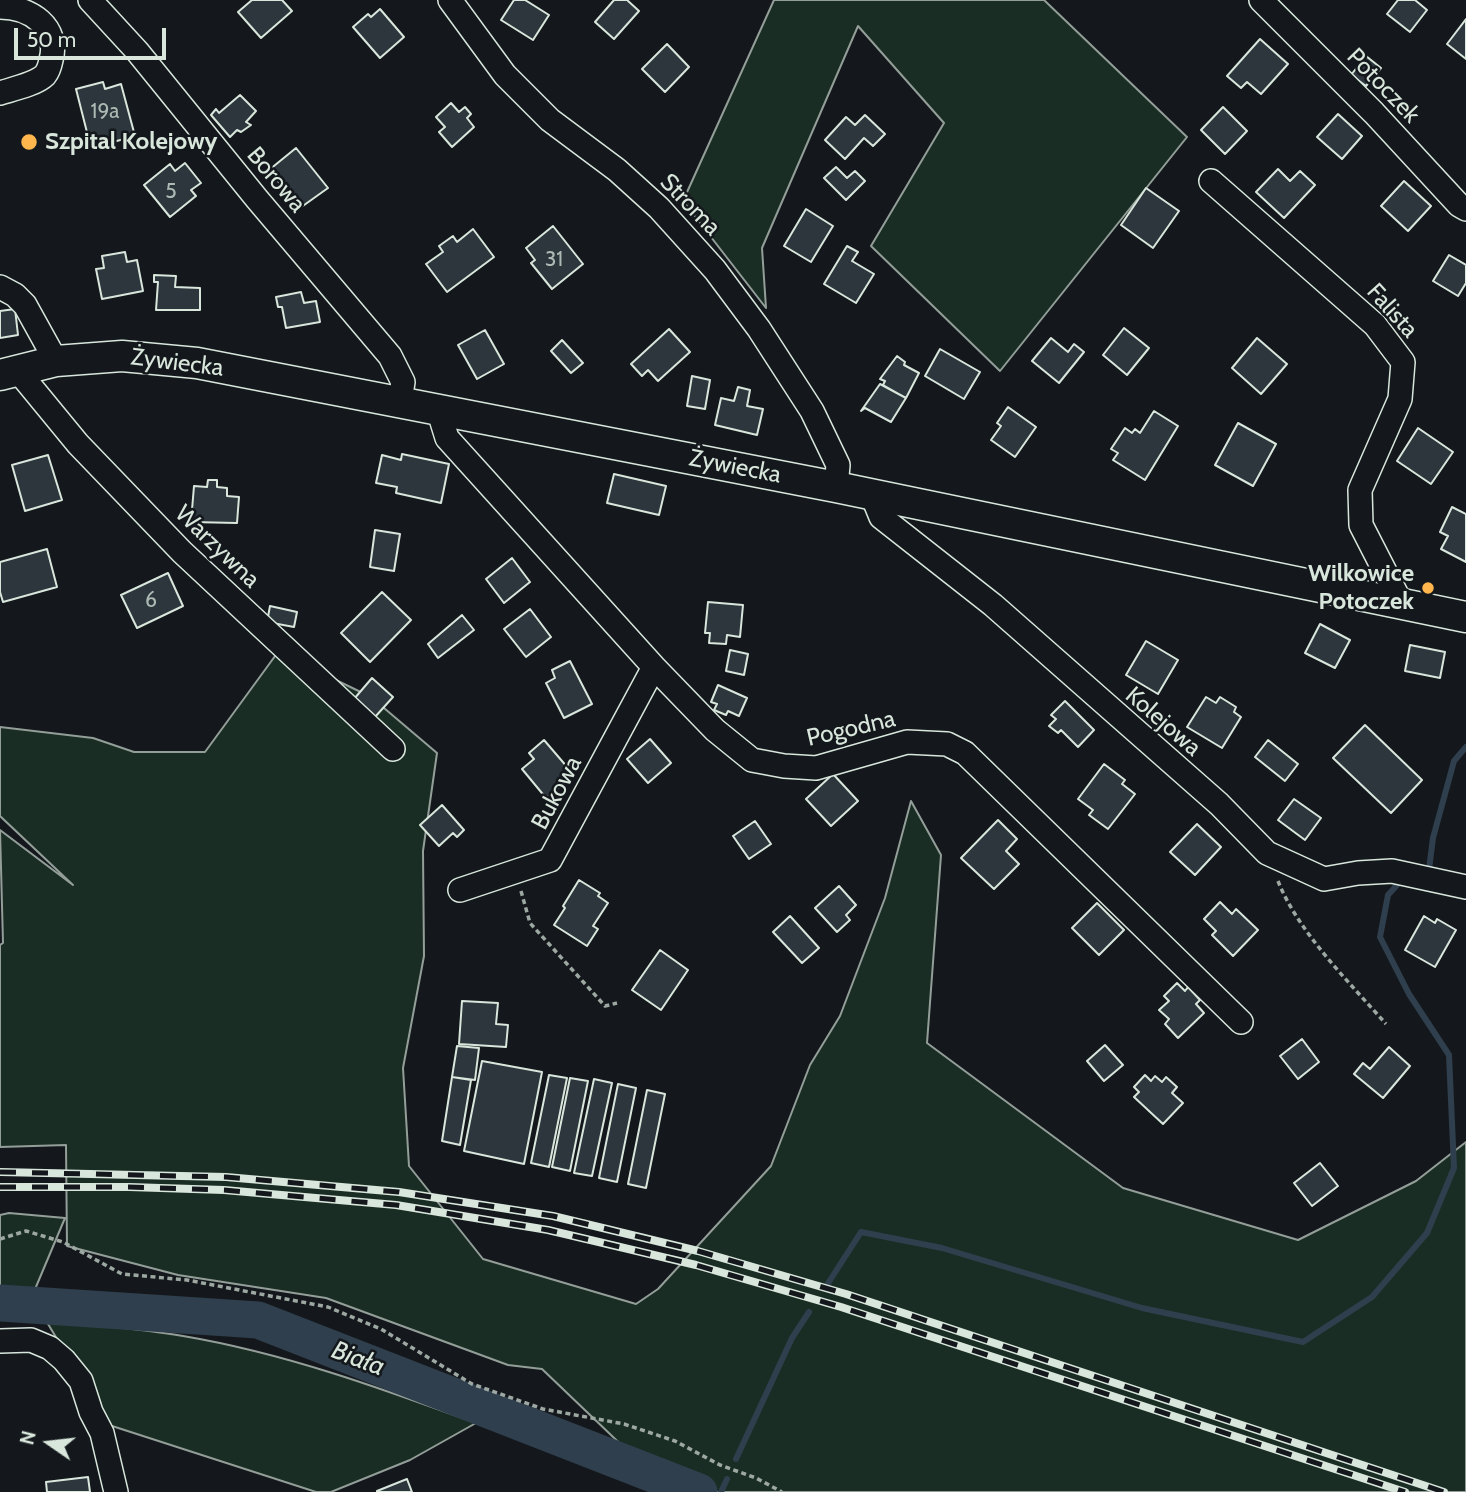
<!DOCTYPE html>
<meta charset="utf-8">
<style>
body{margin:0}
#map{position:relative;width:1466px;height:1492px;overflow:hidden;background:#14181c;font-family:Cabin,sans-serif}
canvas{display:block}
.north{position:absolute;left:14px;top:1408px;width:70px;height:70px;-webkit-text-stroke:5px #14181c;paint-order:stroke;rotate:284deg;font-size:19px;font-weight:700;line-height:28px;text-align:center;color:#d8e6dc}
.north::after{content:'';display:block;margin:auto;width:24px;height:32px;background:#d8e6dc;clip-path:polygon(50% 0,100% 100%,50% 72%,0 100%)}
.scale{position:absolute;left:14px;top:28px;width:152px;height:32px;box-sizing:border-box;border:4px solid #d8e6dc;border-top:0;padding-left:9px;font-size:21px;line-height:24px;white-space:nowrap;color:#d8e6dc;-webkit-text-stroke:5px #14181c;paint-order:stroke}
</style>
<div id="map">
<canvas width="1466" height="1492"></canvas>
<div class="north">N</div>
<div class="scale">50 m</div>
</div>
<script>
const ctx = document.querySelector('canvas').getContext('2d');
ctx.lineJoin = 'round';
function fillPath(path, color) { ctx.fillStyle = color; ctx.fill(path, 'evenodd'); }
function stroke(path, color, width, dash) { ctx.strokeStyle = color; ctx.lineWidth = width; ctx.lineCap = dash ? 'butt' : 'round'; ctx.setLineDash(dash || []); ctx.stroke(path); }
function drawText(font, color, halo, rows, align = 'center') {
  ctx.font = font + ' Cabin,sans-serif'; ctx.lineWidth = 5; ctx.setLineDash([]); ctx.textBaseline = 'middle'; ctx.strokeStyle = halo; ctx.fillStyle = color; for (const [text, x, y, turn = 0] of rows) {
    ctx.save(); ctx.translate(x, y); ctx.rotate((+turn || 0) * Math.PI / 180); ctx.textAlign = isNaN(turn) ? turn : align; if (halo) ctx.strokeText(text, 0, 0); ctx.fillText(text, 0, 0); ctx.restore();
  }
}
const green = new Path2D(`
 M774,0H1044L1187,137L1000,371L871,246L944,123L858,26L762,248L766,308L683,201Z
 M278,652L371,697L437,753L423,851L424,956L403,1068L409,1166L483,1259L636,1304L658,1289L771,1166L810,1065L840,1016L885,898L911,801L941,855L927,1043L1123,1188L1298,1240L1416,1181L1466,1142V1492H666L658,1480L542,1369L508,1365L326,1298L178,1275L67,1246L66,1145L0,1147V945L3,943L0,830L73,885L0,816V727L93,738L134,752H205Z
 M9,1213L65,1218L25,1313L0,1319V1215Z
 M45,1319C91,1325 138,1328 183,1336C284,1353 380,1388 476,1423L410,1460L331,1492H316L109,1425Z`);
const stream = new Path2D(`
 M1429,869L1433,838L1454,761L1466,747
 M825,1288L861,1232L942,1248L1142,1308L1303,1342L1372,1297L1427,1233L1454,1168L1449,1055L1409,994L1380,937L1388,895L1398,884
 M736,1459L792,1338L809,1312
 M721,1492L727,1479`);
const river = new Path2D(`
 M0,1303L258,1320L699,1492`);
const building = new Path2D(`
 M252,0H282L292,11L261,38L238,12Z
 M514,0H525L549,15L533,40L501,20Z
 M614,0H627L639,11L614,39L595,22Z
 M1398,0H1415L1427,10L1410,32L1387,14Z
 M380,9L404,37L380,58L353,27L368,14L371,17Z
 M1466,19V59L1447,44Z
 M1260,39L1288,64L1261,94L1247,82L1241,88L1227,76Z
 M667,44L689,67L665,92L642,69Z
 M1366,56L1381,68L1366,86L1351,75Z
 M103,82L105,89L121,84L135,136L91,148L76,89Z
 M240,95L256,111L246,122L251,125L241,132L237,130L230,137L211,115L216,109L219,113Z
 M451,103L459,112L465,107L471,114L467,118L474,127L452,147L439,132L445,127L436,117Z
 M1223,107L1247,131L1225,154L1201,130Z
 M1338,114L1362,136L1342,159L1317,137Z
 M865,115L885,134L873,146L864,138L845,159L825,140L846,117L855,125Z
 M296,148L328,188L300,208L269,170Z
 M185,163L201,183L191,190L196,196L170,217L144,185L170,164L175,171Z
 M836,167L847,178L855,171L865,181L846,200L824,178Z
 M1278,169L1290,181L1300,171L1315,185L1284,218L1256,192Z
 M1404,181L1431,206L1408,231L1381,206Z
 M1146,188L1179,211L1153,248L1121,225Z
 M806,209L833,226L811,262L784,246Z
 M553,226L583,264L552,289L531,263L535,260L526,248Z
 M473,229L494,257L447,292L426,264L443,252L439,246L453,236L457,242Z
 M847,246L858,252L852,261L874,274L856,303L824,284Z
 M125,252L127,262L137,260L143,291L102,299L96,269L104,268L102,256Z
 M1449,255L1466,265V283L1458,296L1433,281Z
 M154,275L176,276L175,287L200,288V310H156L158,282H154Z
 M301,292L304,303L316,301L320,322L286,328L282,307H278L276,297Z
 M15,309L18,335L0,338V311Z
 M1124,328L1149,348L1127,375L1103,355Z
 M669,329L690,352L658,381L648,370L642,376L631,364Z
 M485,330L504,364L477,379L458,345Z
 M1051,338L1068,352L1074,344L1084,352L1059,383L1032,361Z
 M1257,338L1287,364L1261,394L1232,368Z
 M562,340L583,363L571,373L551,351Z
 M940,349L980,372L964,399L925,376Z
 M897,356L905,362L904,365L919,373L906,398L883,385L885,381L880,379Z
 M692,376L710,380L705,409L687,406Z
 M880,384L906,398L891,422L865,408L861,411Z
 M738,387L750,390L747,406L763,409L757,435L715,425L721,398L734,401Z
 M1008,407L1036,427L1015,457L991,440L1001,426L997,423Z
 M1154,411L1178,426L1145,480L1113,460L1118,453L1111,449L1125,428L1132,433L1135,429L1140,433Z
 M1238,423L1276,444L1253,486L1215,465Z
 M1418,428L1453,452L1431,484L1397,461Z
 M402,454L449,464L441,503L396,493L397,487L376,483L382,455L401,460Z
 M48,455L62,500L25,511L12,465Z
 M614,474L666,486L659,515L607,503Z
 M208,480H217V487L227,488V496L239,497L237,523L191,522L194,486L207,487Z
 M1452,507L1466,514V562L1441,549L1448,536L1440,532Z
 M375,530L400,534L394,571L370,567Z
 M47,549L57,587L3,602L0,592V562Z
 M512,558L530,582L504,603L486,579Z
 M168,573L183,606L137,628L121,595Z
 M382,592L411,620L370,662L341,633Z
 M708,602L743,605L740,637L727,635L726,644L709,643L710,633H705Z
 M270,606L297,612L294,627L267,622Z
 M530,609L551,637L526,657L504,629Z
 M462,615L474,630L438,658L428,644Z
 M1320,624L1350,640L1335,668L1305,653Z
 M1146,641L1178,660L1158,694L1126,675Z
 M1410,645L1445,652L1440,678L1405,671Z
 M730,650L748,654L744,675L726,671Z
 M570,661L592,704L564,718L546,683L555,678L552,670Z
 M372,678L393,697L375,717L354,699Z
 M718,685L747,698L739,716L728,711L726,715L714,710L717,704L711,702Z
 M1206,697L1216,703L1220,697L1236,707L1234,712L1241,717L1222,748L1187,727Z
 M1065,701L1094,730L1078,747L1061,730L1058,733L1049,726L1056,719L1051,715Z
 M1365,725L1422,780L1391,813L1333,758Z
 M650,739L671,763L648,783L627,759Z
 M544,740L574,775L546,798L522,769L534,759L529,753Z
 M1268,740L1298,764L1285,781L1255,757Z
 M1104,764L1125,780L1122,784L1135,794L1108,829L1089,815L1093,810L1078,799Z
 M833,774L858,801L831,826L806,799Z
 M1294,799L1321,818L1305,840L1278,820Z
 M442,805L464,830L457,837L453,833L439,846L420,825Z
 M998,820L1017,839L1006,851L1019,864L994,889L961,858Z
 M755,821L771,844L749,859L733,836Z
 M1197,824L1221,847L1195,875L1170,852Z
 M579,880L600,893L598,896L608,903L593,926L598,929L587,946L554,925L565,908L563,906Z
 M839,886L856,905L846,915L850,920L837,932L815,908Z
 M1220,902L1232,914L1236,909L1258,930L1233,956L1212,935L1216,931L1204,919Z
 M1097,903L1124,930L1099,955L1072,928Z
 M790,916L819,948L802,963L773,932Z
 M1424,916L1435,923L1437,919L1456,930L1435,967L1405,950Z
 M660,950L688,970L661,1010L632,990Z
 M1177,983L1185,991L1188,987L1200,1000L1196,1004L1204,1013L1178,1038L1165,1024L1169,1019L1159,1010L1169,1001L1164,996Z
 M462,1001L498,1003L496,1024L508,1025L506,1047L459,1044Z
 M1302,1039L1319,1062L1298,1079L1280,1056Z
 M1105,1045L1123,1065L1104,1081L1087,1061Z
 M457,1046L479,1048L475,1080L452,1077Z
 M1389,1047L1410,1066L1383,1098L1354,1074L1363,1063L1370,1069Z
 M482,1061L542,1072L524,1164L464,1151Z
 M549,1075L567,1078L549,1167L531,1163Z
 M1145,1075L1151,1081L1155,1076L1162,1082L1166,1077L1177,1087L1172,1093L1183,1103L1163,1124L1134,1097L1139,1092L1134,1087Z
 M452,1077L471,1080L460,1145L442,1141Z
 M570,1078L588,1081L570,1171L552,1167Z
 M594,1079L612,1083L592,1176L574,1173Z
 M618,1084L636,1088L617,1182L599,1178Z
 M647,1090L665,1094L646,1188L628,1184Z
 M1320,1163L1338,1186L1312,1206L1294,1183Z
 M88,1477L90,1492H47L46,1482Z
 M407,1479L412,1492H377V1491Z`);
const path = new Path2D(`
 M1278,881C1298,932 1350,983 1386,1024
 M521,891L530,923L605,1006L617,1003
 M0,1239L26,1231L63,1242L122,1274L187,1280L328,1307L381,1329L472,1384L543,1409L624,1424L675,1441L720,1465L756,1478L782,1492`);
const minor = new Path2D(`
 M90,0L137,51L257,199L390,356L403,382L400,401
 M450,0L505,75L550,120L617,170L659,208L715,270L759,329L812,411L838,465L836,487
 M1261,0L1374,113L1459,205L1466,209
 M0,7C30,7 60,27 51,60C50,65 49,70 45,75C36,84 13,89 0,93
 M1211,181L1375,325L1403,362L1400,399L1360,490L1361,525L1401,603
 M0,287L15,295L25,305L56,361
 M18,371L78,444L182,552L393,749
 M438,409L447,438L654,667L715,730L752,760L784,766L816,768L907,742L947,744L965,753L1241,1022
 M872,495L881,517L993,605L1219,804L1267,853L1324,879L1358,873L1392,871L1466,887
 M460,890L550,860L654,667
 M0,1341L31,1340L50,1348L64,1360L81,1381L91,1412L102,1433L116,1492`);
const major = new Path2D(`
 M0,375L56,361L122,356L197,363L836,487L1466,617`);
const rail = new Path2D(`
 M0,1172L226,1177L399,1192L553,1216L698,1251L846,1294L1444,1492
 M0,1187H129L224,1190L396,1205L548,1230L696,1265L841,1307L1405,1492`);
const markers = [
 [29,142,9,"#ffb74d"],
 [1428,588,7,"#ffb74d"]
];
const numberNames = [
 ["19a",105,112],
 ["5",171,192],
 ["31",554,260],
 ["6",151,601]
];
const streetNames = [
 ["Potoczek",1383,86,46],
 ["Borowa",276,180,50],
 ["Stroma",690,205,46],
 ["Falista",1392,311,48],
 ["Żywiecka",177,363,7],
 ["Żywiecka",735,467,11],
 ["Warzywna",217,547,44],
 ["Kolejowa",1163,722,41],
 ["Pogodna",851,729,-13],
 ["Bukowa",557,793,-62]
];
const poiNames = [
 ["Szpital Kolejowy",45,142],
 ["Wilkowice",1414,574,"right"],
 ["Potoczek",1414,602,"right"]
];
const waterNames = [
 ["Biała",358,1359,21]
];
fillPath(green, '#1a2d24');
stroke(green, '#939e99', 2);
stroke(stream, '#2f3f4d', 6);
stroke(river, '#2f3f4d', 37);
fillPath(building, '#2c363c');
stroke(building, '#d8e6dc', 2);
stroke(minor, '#d8e6dc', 26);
stroke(major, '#d8e6dc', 33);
stroke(path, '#9da8a2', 3.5, [5, 3.5]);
stroke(minor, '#14181c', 23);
stroke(major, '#14181c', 30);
stroke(rail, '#d8e6dc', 8);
stroke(rail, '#14181c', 5, [16]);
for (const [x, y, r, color] of markers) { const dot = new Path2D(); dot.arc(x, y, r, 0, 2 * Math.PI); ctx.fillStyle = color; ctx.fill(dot); stroke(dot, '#14181c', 2.5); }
drawText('21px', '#adbab4', null, numberNames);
drawText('24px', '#d8e6dc', '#14181c', streetNames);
drawText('bold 24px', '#d8e6dc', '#14181c', poiNames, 'left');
drawText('italic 26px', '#d8e6dc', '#14181c', waterNames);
</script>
